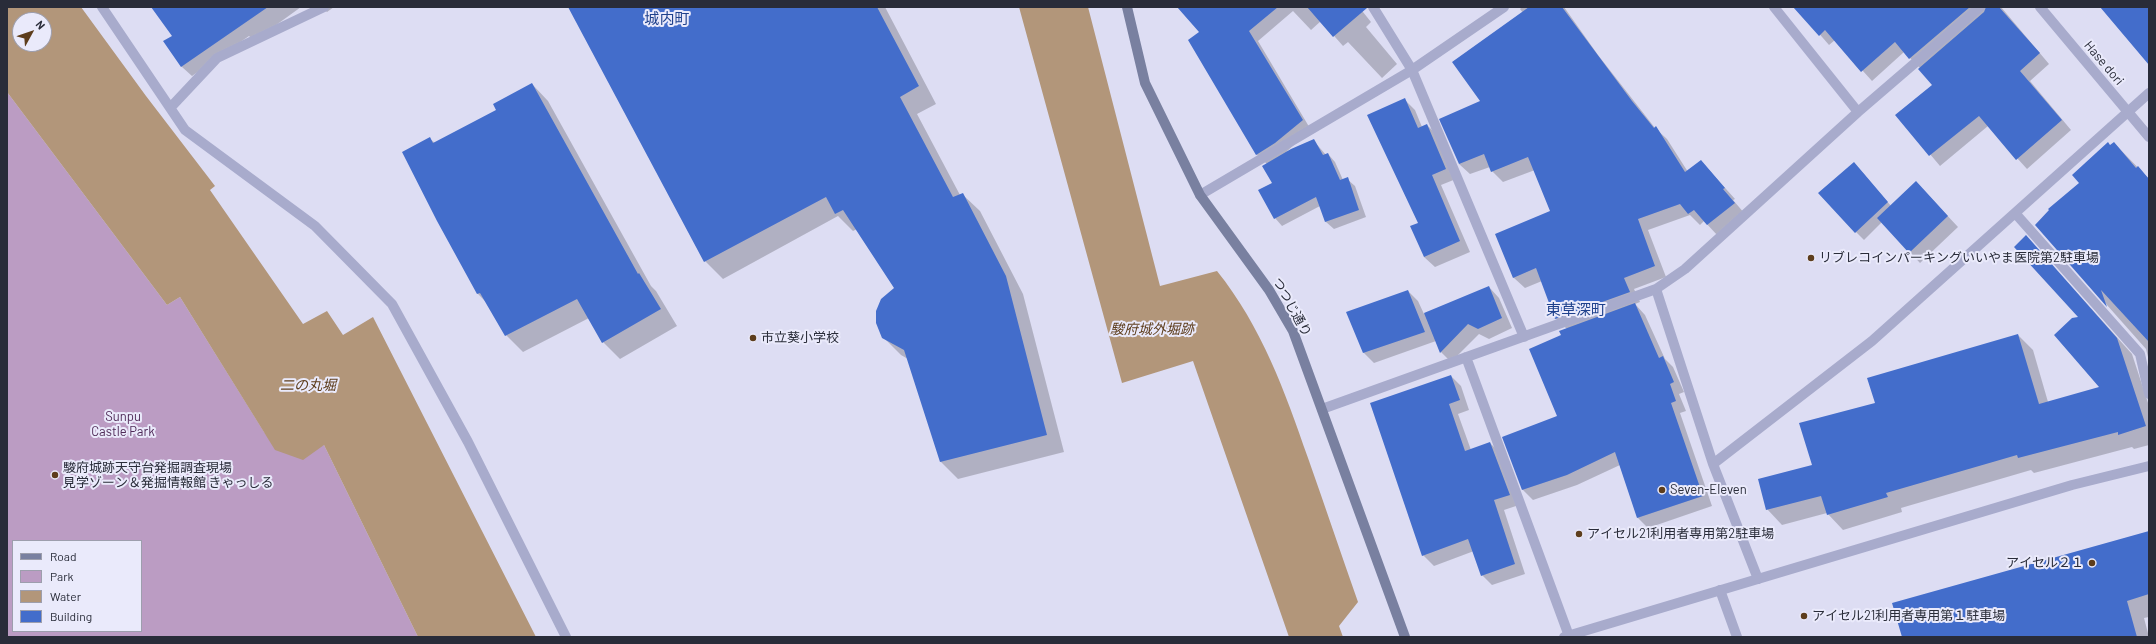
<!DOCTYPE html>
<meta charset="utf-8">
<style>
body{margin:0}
#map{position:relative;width:2156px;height:644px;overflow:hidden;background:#ddddf3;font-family:Barlow,sans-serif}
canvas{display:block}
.frame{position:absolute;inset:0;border:8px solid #292c39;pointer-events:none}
.legend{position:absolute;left:12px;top:540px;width:130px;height:92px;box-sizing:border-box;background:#eaeafb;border:1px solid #9d9ead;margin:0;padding:5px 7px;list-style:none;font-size:12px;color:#292c39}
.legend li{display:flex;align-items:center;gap:8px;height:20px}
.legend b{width:20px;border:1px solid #9d9ead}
.north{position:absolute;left:12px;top:12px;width:40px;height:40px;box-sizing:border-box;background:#eaeafb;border:1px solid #9d9ead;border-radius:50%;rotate:50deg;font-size:11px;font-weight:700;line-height:16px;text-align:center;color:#292c39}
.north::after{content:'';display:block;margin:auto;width:14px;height:18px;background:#5d3d1c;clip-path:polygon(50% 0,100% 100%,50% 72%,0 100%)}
</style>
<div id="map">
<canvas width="2156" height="644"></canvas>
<div class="frame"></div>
<ul class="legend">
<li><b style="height:5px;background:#7980a0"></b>Road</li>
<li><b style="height:11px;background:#bb9cc3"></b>Park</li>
<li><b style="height:11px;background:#b2967a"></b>Water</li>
<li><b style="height:11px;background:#436dcb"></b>Building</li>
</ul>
<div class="north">N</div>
</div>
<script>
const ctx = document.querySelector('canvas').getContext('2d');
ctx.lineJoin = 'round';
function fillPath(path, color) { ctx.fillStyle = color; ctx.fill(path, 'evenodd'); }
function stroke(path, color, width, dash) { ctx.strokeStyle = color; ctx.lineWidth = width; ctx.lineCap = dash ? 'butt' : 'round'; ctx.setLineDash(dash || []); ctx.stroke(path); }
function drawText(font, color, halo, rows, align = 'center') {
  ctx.font = font + ' Barlow,"Noto Sans JP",sans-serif'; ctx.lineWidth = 4; ctx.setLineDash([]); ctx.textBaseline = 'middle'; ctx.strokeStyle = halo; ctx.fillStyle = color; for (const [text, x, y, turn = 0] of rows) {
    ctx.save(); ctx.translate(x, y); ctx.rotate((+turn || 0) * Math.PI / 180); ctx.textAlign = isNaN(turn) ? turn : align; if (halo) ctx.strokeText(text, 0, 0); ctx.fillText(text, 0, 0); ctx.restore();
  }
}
const green = new Path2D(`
 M7,92L167,305L180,297L264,432L279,451L324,445L418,637H7ZM13,541H141V631H13Z`);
const water = new Path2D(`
 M7,7H81L146,96L215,186L210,190L303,324L327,311L343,335L373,317L536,637H418L324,445L303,460L275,450L180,297L167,305L7,92ZM20,20H44V44H20Z
 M1019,7H1088L1160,286L1217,271C1262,327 1285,392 1308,458C1325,506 1341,554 1358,602L1339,626L1343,637H1289L1193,361L1122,383Z`);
const shadow = new Path2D(`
 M155,7H301L254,41L249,36L192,76L182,67L165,42L174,36Z
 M321,7H334L327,12Z
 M569,7H885L936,104L917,114L960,195L962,194L980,211L1023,294L1064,452L958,479L941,462L908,359L901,355L883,337L895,288L857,229L853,231L838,216L723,279L705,261Z
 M1184,7H1359L1371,22L1366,27L1397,64L1382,78L1348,42L1343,46L1321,21L1311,30L1293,11L1258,41L1311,130L1286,152L1313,140L1326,155L1328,154L1335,162L1343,180L1347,179L1355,186L1366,217L1334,229L1326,222L1320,206L1282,226L1275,218L1274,183L1267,164L1256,154L1200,32Z
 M1522,7H1564L1598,55L1655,128L1667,139L1688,172L1701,161L1735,199L1733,200L1745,214L1718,236L1704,221L1700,225L1690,215L1648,230L1666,277L1634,289L1640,302L1635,304L1645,315L1665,359L1673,367L1684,392L1679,394L1686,411L1680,413L1712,506L1648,528L1638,518L1620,465L1577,485L1533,500L1523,490L1504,438L1558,417L1562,336L1567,329L1555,318L1542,281L1525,288L1514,278L1497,235L1551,211L1535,170L1503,182L1492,171L1490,167L1470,174L1459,164L1482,102L1523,13L1520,9Z
 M1796,7H2001L2049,64L2030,81L2071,130L2027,169L1988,126L1940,166L1897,115L1934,85L1920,68L1904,52L1872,81L1835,40L1829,45Z
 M532,84L548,101L651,286L656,291L677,326L620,359L603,342L589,318L523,352L506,335L487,303L478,294L438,221L430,139L435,143L497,111Z
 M1405,100L1415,110L1422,127L1427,125L1437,135L1456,179L1441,185L1470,252L1435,267L1424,257Z
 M2114,143L2149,179V361L2146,349L2036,225L2080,183Z
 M1862,172L1891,206L1916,182L1958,227L1920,263L1882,222L1864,240L1856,232Z
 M2026,236L2132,354L2149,406V445L2134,449L2132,447L2034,473L2031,470L1901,508L1902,512L1843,530L1827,513L1782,525L1767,509L1876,404L2018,335L2033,350L2048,402L2101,388L2080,317Z
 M1489,287L1499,298L1512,328L1489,339L1479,334L1451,362L1441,352L1436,341L1374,363L1364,353L1348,312L1408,291L1418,301L1424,314Z
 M1451,376L1461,386L1469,410L1458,414L1471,450L1490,443L1500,453L1519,505L1504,510L1525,574L1492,585L1482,575L1474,551L1434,566L1423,555Z
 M2149,532V617L2144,618L2149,637H1903Z`);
const building = new Path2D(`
 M151,7H268L181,67L163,41L172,36Z
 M568,7H877L919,86L900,97L953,197L963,193L1006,276L1047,435L940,462L904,350L882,338L876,323V311L881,299L894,288L843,210L835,214L826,197L704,262Z
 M1177,7H1278L1249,31L1303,120L1275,143L1256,155L1188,40L1199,32Z
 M1307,7H1367V8L1333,37Z
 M1529,7H1562L1632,101L1654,128L1656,126L1685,172L1701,160L1725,188L1723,189L1735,203L1707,225L1694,210L1688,214L1680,204L1638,219L1655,266L1624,278L1630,292L1555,319L1536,268L1513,278L1495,234L1550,211L1528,157L1491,172L1484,154L1459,164L1439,119L1480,101L1452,62Z
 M1793,7H1970L1909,59L1895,42L1861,72L1825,30L1819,36Z
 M1986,7H1999L2040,53L2020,71L2062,120L2016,160L1979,116L1929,156L1895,115L1932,85L1918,69L1984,12Z
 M2100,7H2149V65Z
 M532,83L638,274L639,273L661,309L602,343L577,299L505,336L480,293L477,294L437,221L402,152L430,137L433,143L496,110L493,104Z
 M1405,98L1418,128L1427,124L1446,169L1432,175L1460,241L1424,257L1410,226L1418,223L1367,115Z
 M1314,139L1323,155L1328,153L1340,180L1348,177L1359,210L1325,222L1316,197L1274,219L1258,190L1272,183L1262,166L1291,149Z
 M2108,142L2110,145L2114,142L2136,168L2138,166L2149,179V342L2101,290L2107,307L2035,225L2049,210L2048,209L2079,183L2072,175Z
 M1854,162L1888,202L1855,233L1818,193Z
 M1916,181L1948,216L1909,253L1877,218Z
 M2026,235L2117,338L2146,426L2118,435V432L2018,458L2017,455L1886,493L1888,497L1827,515L1821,496L1766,510L1758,479L1812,465L1799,423L1875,403L1867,378L2018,334L2039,404L2099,387L2054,335L2072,318L2078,317L2014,247Z
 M1489,286L1502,318L1478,329L1468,324L1440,353L1424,313Z
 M1408,290L1425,332L1363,353L1346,312Z
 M1635,303L1659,358L1663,356L1674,382L1670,384L1676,401L1671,403L1703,496L1637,518L1615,452L1567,475L1522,490L1502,437L1557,416L1529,349L1561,335L1559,331Z
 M1451,375L1460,400L1449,404L1465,451L1490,442L1510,495L1494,500L1515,564L1481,576L1468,539L1422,556L1370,403Z
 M2149,531V594L2127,601L2137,637H1902L1892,603Z`);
const minor = new Path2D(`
 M102,7L185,130L315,226L392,304L468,442L566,637
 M1373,7L1412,70L1524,337
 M1774,7L1858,112L1685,269L1656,289L1713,464L1872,341L2149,93
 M171,107L217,58L324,7
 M1858,112L1980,7
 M1200,195L1412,70L1504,7
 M2015,213L2140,354L2149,394
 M1466,357L1569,636
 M1322,409L1656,289
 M1713,464L1758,579
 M1720,590L1737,637`);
const tertiary = new Path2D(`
 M2040,7L2149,137
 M1564,637L2072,485L2149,466`);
const secondary = new Path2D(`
 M1127,7L1145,83L1200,195L1269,290L1293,331L1405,637`);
const markers = [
 [1811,258,4,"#5d3d1c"],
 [753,338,4,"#5d3d1c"],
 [55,475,4,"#5d3d1c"],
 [1662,490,4,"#5d3d1c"],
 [1579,534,4,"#5d3d1c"],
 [2092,563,4,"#5d3d1c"],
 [1804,616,4,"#5d3d1c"]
];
const streetNames = [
 ["Hase dori",2104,63,50],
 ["つつじ通り",1292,307,61]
];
const poiNames = [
 ["リブレコインパーキングいいやま医院第2駐車場",1819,258],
 ["市立葵小学校",761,338],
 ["駿府城跡天守台発掘調査現場",63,468],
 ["見学ゾーン＆発掘情報館 きゃっしる",63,483],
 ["Seven-Eleven",1670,490],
 ["アイセル21利用者専用第2駐車場",1587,534],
 ["アイセル２１",2084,563,"right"],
 ["アイセル21利用者専用第１駐車場",1812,616]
];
const parkNames = [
 ["Sunpu",123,417],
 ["Castle Park",123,432]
];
const waterNames = [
 ["駿府城外堀跡",1152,329],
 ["二の丸堀",308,385]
];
const quarterNames = [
 ["城内町",667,19],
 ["東草深町",1576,310]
];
fillPath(green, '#bb9cc3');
fillPath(water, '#b2967a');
fillPath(shadow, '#0003');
fillPath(building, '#436dcb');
stroke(minor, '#a8abcc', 10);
stroke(tertiary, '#a8abcc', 10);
stroke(secondary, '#7980a0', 10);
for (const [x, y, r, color] of markers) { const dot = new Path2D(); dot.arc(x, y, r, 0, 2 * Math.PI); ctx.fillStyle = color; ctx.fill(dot); stroke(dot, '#eaeafb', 1.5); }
drawText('13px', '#292c39', '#eaeafb', streetNames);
drawText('13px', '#292c39', '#eaeafb', poiNames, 'left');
drawText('13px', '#502b58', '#eaeafb', parkNames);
drawText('italic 14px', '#5d3d1c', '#eaeafb', waterNames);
drawText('15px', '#1e408c', '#eaeafb', quarterNames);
</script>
